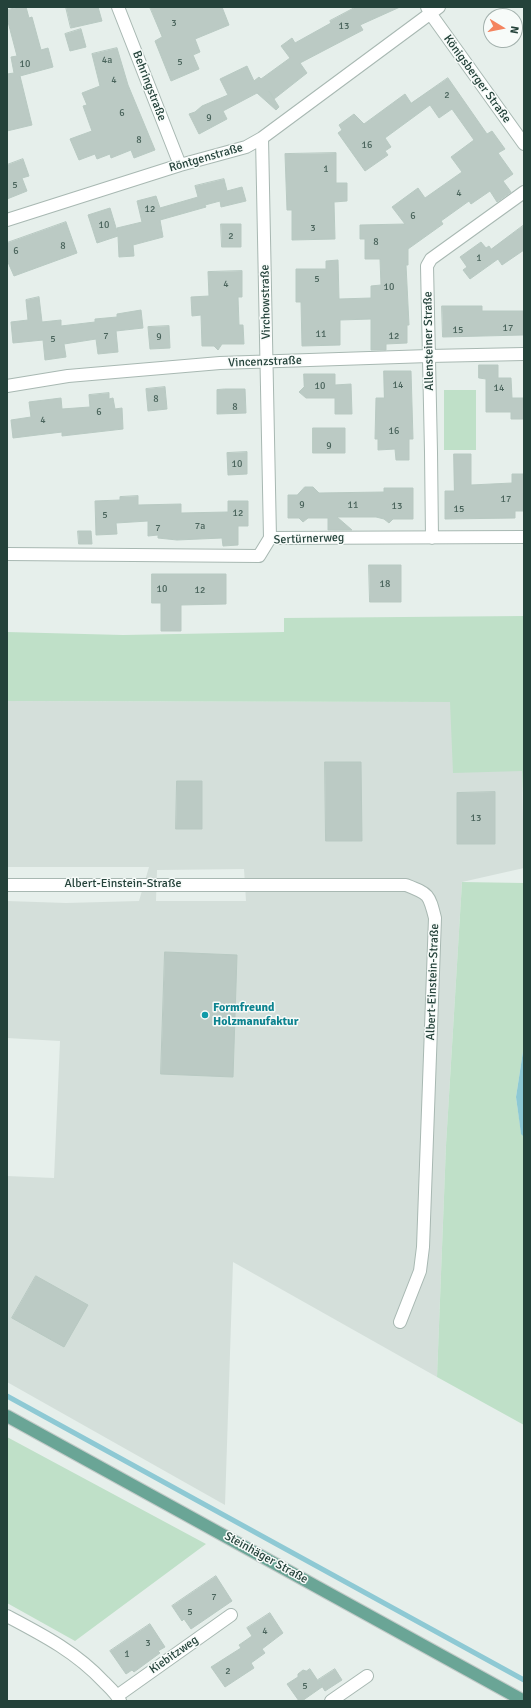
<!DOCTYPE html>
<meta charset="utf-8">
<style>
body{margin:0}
#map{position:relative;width:531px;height:1708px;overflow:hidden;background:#e6efeb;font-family:Signika,sans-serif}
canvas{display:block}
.frame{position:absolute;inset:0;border:8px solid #24423a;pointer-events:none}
.north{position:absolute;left:483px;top:8px;width:40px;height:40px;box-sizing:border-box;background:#f7fbf9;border:1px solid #a3b1ad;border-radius:50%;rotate:100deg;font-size:11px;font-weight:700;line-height:16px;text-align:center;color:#24423a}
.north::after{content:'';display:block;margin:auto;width:14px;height:18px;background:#f4845f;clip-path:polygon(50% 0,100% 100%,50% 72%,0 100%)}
</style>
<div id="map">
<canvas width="531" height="1708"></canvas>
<div class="frame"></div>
<div class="north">N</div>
</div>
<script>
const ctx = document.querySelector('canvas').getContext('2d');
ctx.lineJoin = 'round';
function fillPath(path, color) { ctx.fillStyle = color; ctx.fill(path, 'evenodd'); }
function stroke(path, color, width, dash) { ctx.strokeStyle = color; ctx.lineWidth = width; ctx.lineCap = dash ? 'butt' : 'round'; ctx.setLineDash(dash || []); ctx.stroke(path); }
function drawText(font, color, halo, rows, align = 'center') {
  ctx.font = font + ' Signika,sans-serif'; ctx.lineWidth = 3; ctx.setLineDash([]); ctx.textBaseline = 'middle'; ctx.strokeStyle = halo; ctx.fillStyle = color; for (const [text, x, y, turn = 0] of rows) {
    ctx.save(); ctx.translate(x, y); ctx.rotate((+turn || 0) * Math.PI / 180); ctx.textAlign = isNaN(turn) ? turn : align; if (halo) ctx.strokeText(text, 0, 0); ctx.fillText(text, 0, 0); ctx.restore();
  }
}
const built = new Path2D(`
 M7,701L451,702L522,771L524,868L462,882L446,1145L437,1377L233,1262L225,1505L7,1382V1176L54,1178L60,1041L7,1038V901L66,903L139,901L149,867H7ZM244,869L246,901H156L157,870Z`);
const green = new Path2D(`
 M444,390H476V450H444Z
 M524,616V820L522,771L453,773L450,702L7,701V632L123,635L284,632V618Z
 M462,882L524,883V1045L516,1097L521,1133L524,1137V1425L437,1377L446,1145Z
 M7,1437L206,1544L75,1641L7,1603Z`);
const water = new Path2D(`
 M524,1045V1137L521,1134L516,1097Z`);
const stream = new Path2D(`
 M7,1396L524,1680`);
const building = new Path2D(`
 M20,7H26L29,18L32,17L41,50L48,48L53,67L20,76L32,125L7,131V74L14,73L11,57L17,56L7,18V10Z
 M66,7H98L102,21L71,28Z
 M150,7H222L229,25L195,39L200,52L193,55L199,69L171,81L155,41L162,37Z
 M356,7H400L360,25L363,30L300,63L307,73L274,99L269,91L279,107L276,110L257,93L223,111L227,119L199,134L189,114L195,112L202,106L228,95L220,79L247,66L254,81L259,77L261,79L290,58L281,46L292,38L295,43L331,23L330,21Z
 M81,29L86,47L70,51L65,34Z
 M117,48L128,85L155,150L134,158L131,150L111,158L110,154L97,159L95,154L79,160L70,139L92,131L83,106L87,105L82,93L100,86L92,54Z
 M448,78L487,134L492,131L505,149L498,153L513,174L503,181L511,192L497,202L490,191L471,204L469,201L441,221L443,224L408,249V265H406L409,325H407V343L386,344V350H371V319L340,320V345L302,346L301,302H296V269H326V261L338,260L339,299L371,298V286L381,285L380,259H365V239H360V225L405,224L392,207L418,188L425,198L462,172L451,157L474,140L452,109L439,118L430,105L385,138L391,147L385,151L388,155L365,171L338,133L342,130L339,125L354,114L364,124L405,94L411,103Z
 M336,153V183H347V201L334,202L335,239L292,240V210H287L285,154Z
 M23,159L29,176L22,178L27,191L7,199V165Z
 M224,179L227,191L242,187L246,201L221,207L220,201L205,205L206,207L160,220L163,237L133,245L134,256L119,257L118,236L97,243L88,215L110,208L117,231V228L142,222L137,201L156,196L160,208L198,197L195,186Z
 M66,222L77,253L14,276L7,260V243Z
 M221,224H241V247H222Z
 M524,225V250L502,265L498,259L470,279L463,270L467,267L460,257L481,242L486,248L489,246L491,249Z
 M242,271V297H238L239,325H243L244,344H222L218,350L214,346H202L201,315L192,316L191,297L209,296L208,272Z
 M39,297L42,322L61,320V326L95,322V319L117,317V314L141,310L143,328L116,331L118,352L98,354L96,339L64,344L66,357L45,360L43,340L13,343L11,322L28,320L26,300Z
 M442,306H482V311H523V335L443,337Z
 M169,326L170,348L150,349L148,327Z
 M479,365H498V378H511L512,398H523L524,419H511V412H486V379L479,378Z
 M384,371H411L413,439H409V460H396L395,449L378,450V439H375L376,398H384Z
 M304,374H335V385L351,384L352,414H335V398H306L299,392L304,387Z
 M165,387L167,409L148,411L146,389Z
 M225,389H245L246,413L217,414V390Z
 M109,393V399L113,398L115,409L122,408L123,429L62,436V432L13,438L11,420L31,417L29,402L61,398L62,409L90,407L89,395Z
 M313,428H345V453H313Z
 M247,452V474L228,475L227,453Z
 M454,454H471V485L512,483V474H524L523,511H515V518L445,519V491H454Z
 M305,487H313L319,493L384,492V488H413V519H393L389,523L384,519L376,517H337L352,530H328V518H308L303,522L299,518H288V495H297Z
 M138,496V505L181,504V513L228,512V501H248V526H238V545L223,546L222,538L177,540L158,538V535L148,536V521L116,523L117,534L96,535L95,501L120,500V497Z
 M78,531H91L92,544H79Z
 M369,565H401V602H370Z
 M152,574H226V604L181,605V631H161V603H152Z
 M325,762H361L362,841H326Z
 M177,781H202V829H176Z
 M495,792V844H457V793Z
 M165,952L237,955L233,1077L161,1074Z
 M36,1276L88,1305L64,1347L12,1318Z
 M216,1576L232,1601L191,1629L184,1619L182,1621L172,1606Z
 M270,1613L283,1633L262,1649L265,1653L251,1663L254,1668L225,1687L211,1667L241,1648L239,1645L252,1636L247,1628Z
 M150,1624L165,1647L158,1651L160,1653L134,1672L132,1670L126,1674L110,1651Z
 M310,1669L322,1687L302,1701H299L287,1684L298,1677V1674L303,1670L306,1671Z
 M335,1669L342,1680L325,1691L318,1680Z`);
const minor = new Path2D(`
 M118,7L180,165
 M427,7L430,13L524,144
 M262,138L270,538
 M7,220L180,165L246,147L262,138L439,7
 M7,386L68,376L220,363L429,356L524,354
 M270,538L524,537
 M432,538L431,452L427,266L431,259L524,192
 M7,554L259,556L270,538
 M7,885H406C429,894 429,894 435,918L423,1247L420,1271L400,1322
 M7,1616C43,1635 76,1652 104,1682C110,1688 116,1693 120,1701
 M117,1696L231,1615
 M331,1701L367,1676`);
const major = new Path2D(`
 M7,1416L524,1701`);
const markers = [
 [205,1015,4,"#0f9aa8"]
];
const numberNames = [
 ["3",174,23],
 ["13",344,26],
 ["4a",107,60],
 ["5",180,62],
 ["10",25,64],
 ["4",114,80],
 ["2",447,95],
 ["6",122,113],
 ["9",209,118],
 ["8",139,140],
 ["16",367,145],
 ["1",326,169],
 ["5",15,185],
 ["4",459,193],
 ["12",150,209],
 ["6",413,216],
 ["10",104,225],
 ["3",313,228],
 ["2",231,236],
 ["8",376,242],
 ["8",63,246],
 ["6",16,251],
 ["1",479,258],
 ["5",317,279],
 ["4",226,284],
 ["10",389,287],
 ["17",508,328],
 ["15",458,330],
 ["11",321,334],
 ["7",106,336],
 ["12",394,336],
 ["9",159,337],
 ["5",53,339],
 ["14",398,385],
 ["10",320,386],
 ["14",499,388],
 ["8",156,399],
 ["8",235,407],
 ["6",99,412],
 ["4",43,420],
 ["16",394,431],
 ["9",329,446],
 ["10",237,464],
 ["17",506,499],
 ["9",302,505],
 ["11",353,505],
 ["13",397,506],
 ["15",459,509],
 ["12",238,513],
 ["5",105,515],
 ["7a",200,526],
 ["7",158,528],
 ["18",385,584],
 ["10",162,589],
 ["12",200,590],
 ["13",476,818],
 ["7",214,1597],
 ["5",190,1612],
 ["4",265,1631],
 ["3",148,1643],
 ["1",127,1654],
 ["2",228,1671],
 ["5",305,1686]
];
const streetNames = [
 ["Königsberger Straße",477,79,54],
 ["Behringstraße",149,86,69],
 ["Röntgenstraße",206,158,-16],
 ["Virchowstraße",266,302,-91],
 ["Allensteiner Straße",429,341,-91],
 ["Vincenzstraße",265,362,-2],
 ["Sertürnerweg",309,539,-2],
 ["Albert-Einstein-Straße",123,884],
 ["Albert-Einstein-Straße",433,982,-88],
 ["Steinhäger Straße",266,1558,29],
 ["Kiebitzweg",174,1655,-35]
];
const cultureNames = [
 ["Formfreund",213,1008],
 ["Holzmanufaktur",213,1022]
];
fillPath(built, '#d4dfda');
fillPath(green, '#bfe0c8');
fillPath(water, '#8ec9d4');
stroke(stream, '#8ec9d4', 5);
fillPath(building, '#bbcac4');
stroke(building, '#b8c9c2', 1);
stroke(minor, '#a8b8b2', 14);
stroke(major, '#c2cac8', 14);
stroke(minor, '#fff', 12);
stroke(major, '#6aa596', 12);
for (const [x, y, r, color] of markers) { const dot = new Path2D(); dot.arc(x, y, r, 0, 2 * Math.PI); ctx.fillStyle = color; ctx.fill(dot); stroke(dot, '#f7fbf9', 1.5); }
drawText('10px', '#4a645c', null, numberNames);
drawText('12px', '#24423a', '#f7fbf9', streetNames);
drawText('bold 12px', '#0d838f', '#f7fbf9', cultureNames, 'left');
</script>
